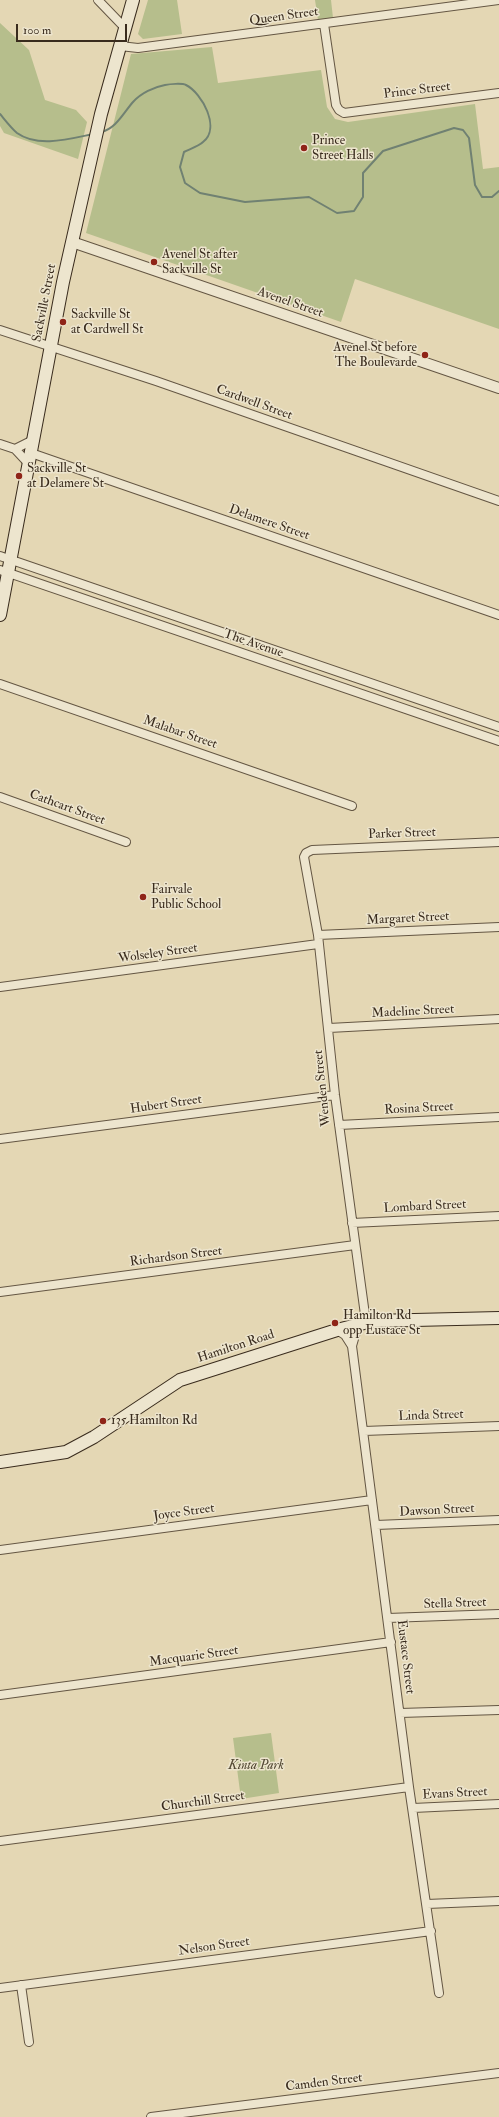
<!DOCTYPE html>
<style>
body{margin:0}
#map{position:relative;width:499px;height:2117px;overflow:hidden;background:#e4d7b4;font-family:"IM FELL Double Pica",serif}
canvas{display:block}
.scale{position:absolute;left:16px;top:24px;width:111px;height:18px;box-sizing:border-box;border:2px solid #392b1d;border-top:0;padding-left:5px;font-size:12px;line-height:14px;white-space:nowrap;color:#392b1d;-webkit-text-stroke:3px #ede5ce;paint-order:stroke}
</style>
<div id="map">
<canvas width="499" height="2117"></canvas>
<div class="scale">100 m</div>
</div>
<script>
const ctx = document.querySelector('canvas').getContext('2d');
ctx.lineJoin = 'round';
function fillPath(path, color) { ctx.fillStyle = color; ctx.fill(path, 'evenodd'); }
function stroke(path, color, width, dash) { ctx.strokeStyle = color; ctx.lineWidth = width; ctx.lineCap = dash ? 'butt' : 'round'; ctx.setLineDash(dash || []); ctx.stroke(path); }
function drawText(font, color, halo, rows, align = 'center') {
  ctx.font = font + ' "IM FELL Double Pica",serif'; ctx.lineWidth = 3; ctx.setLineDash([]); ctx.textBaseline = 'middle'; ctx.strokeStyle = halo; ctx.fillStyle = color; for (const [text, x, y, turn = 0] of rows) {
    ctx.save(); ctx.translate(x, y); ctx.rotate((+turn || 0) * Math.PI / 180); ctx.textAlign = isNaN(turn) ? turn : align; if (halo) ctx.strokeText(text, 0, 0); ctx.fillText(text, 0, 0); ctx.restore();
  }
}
const green = new Path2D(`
 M148,0H177L182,34L143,39L138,34Z
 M315,0H331L333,18L318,20Z
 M0,23L29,50L45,100L76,110L87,122L78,159L4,133L0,126Z
 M212,47L218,83L321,70L327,107L335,119L348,122L475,104L483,169L499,167V329L355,279L341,322L86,233L131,54Z
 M271,1733L279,1793L241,1799L233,1738Z`);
const stream = new Path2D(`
 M0,114C5,120 11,128 17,133C38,148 69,139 93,134
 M101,132C116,129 124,112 133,102C141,93 154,87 165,85C170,84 182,83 186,85C202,93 221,128 203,142C199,146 190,149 184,152L180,167L185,183L200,193L245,202L309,197L337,213L354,211L363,197V173L383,151L454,128L463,130L469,138L475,185L482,197H492L499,191`);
const minor = new Path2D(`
 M98,0L125,28
 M324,24L336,105L339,110L344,113L499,93
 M120,46L138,48L499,0
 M0,330L156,381L499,501
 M0,444L15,449L29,464
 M15,449L33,440
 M31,453L499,615
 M0,556L499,727
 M0,570L499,741
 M0,684L352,806
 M0,797L126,842
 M318,935L499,927
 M0,987L318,944
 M329,1028L499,1019
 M339,1125L499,1117
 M0,1139L335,1095
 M352,1223L499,1216
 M0,1292L355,1245
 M366,1322L335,1095L318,935L304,857L306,853L312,850L499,842
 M337,1330L345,1335L352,1346L409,1787L439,1993
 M352,1346L356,1332L362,1323
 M364,1431L499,1426
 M376,1525L499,1520
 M0,1550L372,1500
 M388,1618L499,1614
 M0,1695L391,1642
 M400,1713L499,1710
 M413,1808L499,1804
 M0,1841L409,1787
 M427,1904L499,1901
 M21,1985L29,2042
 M0,1988L431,1931
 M151,2117L499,2073`);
const tertiary = new Path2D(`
 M72,242L499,388`);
const secondary = new Path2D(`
 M0,615L63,282L101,114L133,0
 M0,1462L66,1452L94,1437L180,1380L337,1330L372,1321L499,1318`);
const markers = [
 [304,148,4,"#8f2418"],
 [154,262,4,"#8f2418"],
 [63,322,4,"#8f2418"],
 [425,355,4,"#8f2418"],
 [19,476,4,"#8f2418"],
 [143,897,4,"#8f2418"],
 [335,1323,4,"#8f2418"],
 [103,1421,4,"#8f2418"]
];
const streetNames = [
 ["Queen Street",284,17,-8],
 ["Prince Street",417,91,-7],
 ["Sackville Street",45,303,-79],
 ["Avenel Street",290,303,19],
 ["Cardwell Street",254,403,20],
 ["Delamere Street",269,523,19],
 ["The Avenue",253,644,19],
 ["Malabar Street",180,733,19],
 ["Cathcart Street",67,808,20],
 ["Parker Street",402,834,-2],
 ["Margaret Street",408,919,-3],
 ["Wolseley Street",158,954,-8],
 ["Madeline Street",413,1012,-3],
 ["Wenden Street",323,1088,-96],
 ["Hubert Street",166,1105,-8],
 ["Rosina Street",419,1109,-3],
 ["Lombard Street",425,1207,-3],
 ["Richardson Street",176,1257,-7],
 ["Hamilton Road",236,1347,-18],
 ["Linda Street",431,1416,-2],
 ["Dawson Street",437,1511,-3],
 ["Joyce Street",184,1513,-8],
 ["Stella Street",455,1604,-2],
 ["Macquarie Street",194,1657,-8],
 ["Eustace Street",405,1657,83],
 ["Evans Street",455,1794,-3],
 ["Churchill Street",203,1802,-8],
 ["Nelson Street",214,1947,-8],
 ["Camden Street",324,2083,-7]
];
const poiNames = [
 ["Prince",312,141],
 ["Street Halls",312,156],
 ["Avenel St after",162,255],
 ["Sackville St",162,270],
 ["Sackville St",71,315],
 ["at Cardwell St",71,330],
 ["Avenel St before",417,348,"right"],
 ["The Boulevarde",417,363,"right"],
 ["Sackville St",27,469],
 ["at Delamere St",27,484],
 ["Fairvale",151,890],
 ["Public School",151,905],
 ["Hamilton Rd",343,1316],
 ["opp Eustace St",343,1331],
 ["135 Hamilton Rd",111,1421]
];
const parkNames = [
 ["Kinta Park",256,1766]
];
fillPath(green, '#b6be8c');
stroke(stream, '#708172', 2);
stroke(minor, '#645643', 10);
stroke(tertiary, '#645643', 12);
stroke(secondary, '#392b1d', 14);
stroke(minor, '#ede5ce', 8);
stroke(tertiary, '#ede5ce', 10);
stroke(secondary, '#ede5ce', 12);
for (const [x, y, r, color] of markers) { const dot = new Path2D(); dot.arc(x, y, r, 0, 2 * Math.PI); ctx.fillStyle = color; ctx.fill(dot); stroke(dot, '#ede5ce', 1.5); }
drawText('13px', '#392b1d', '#ede5ce', streetNames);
drawText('13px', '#392b1d', '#ede5ce', poiNames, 'left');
drawText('italic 13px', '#524833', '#ede5ce', parkNames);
</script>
